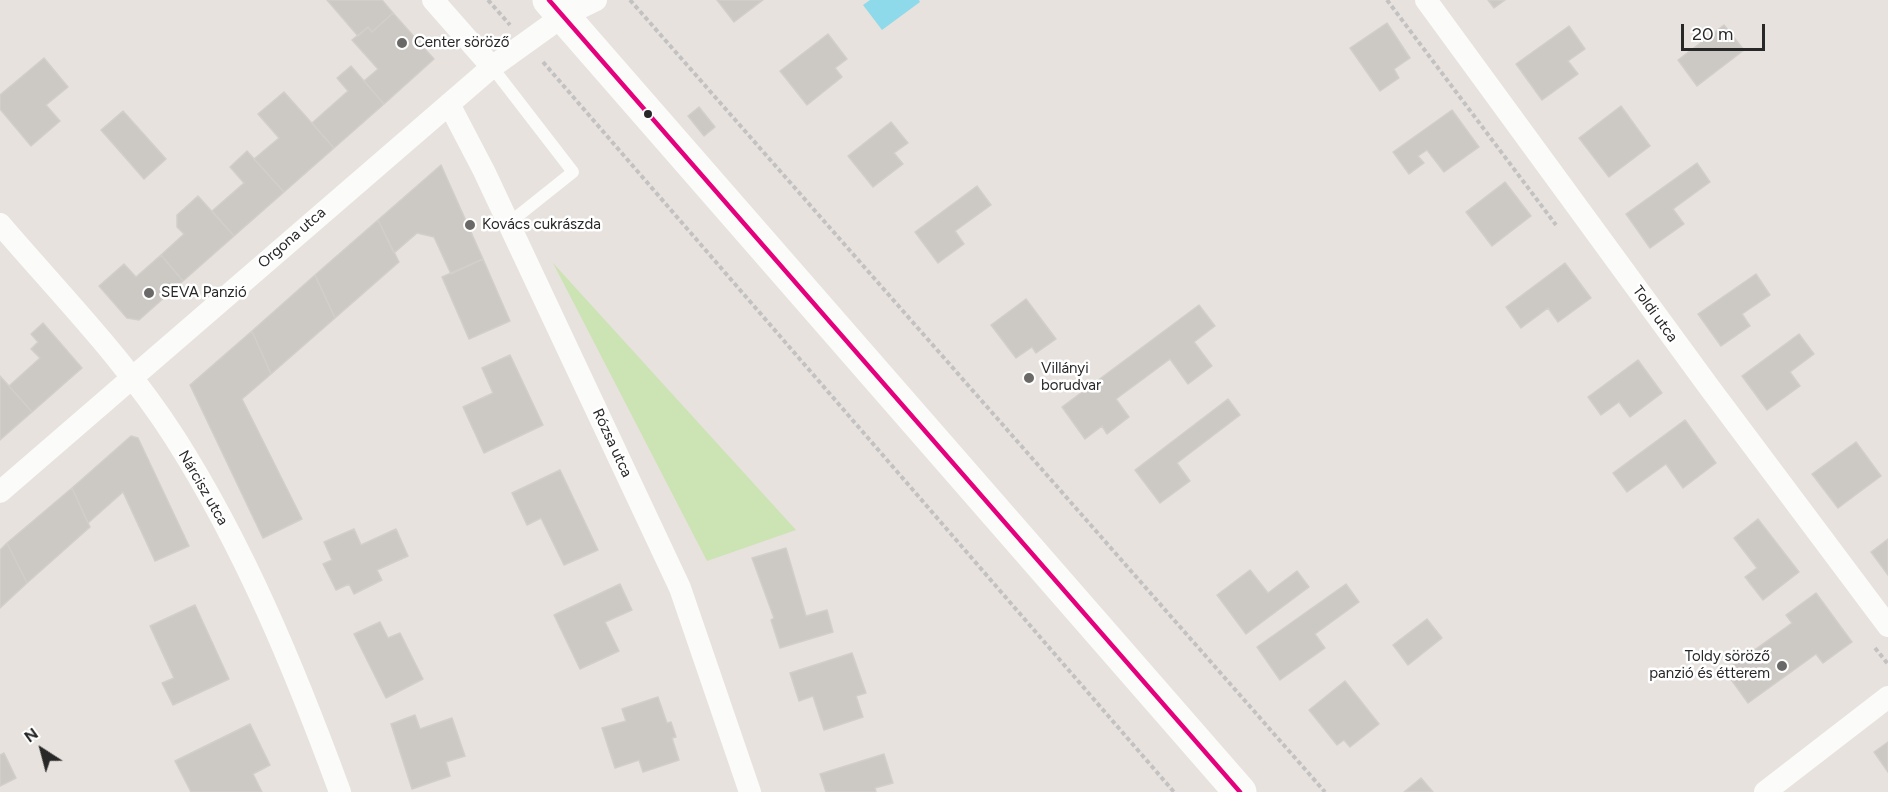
<!DOCTYPE html>
<meta charset="utf-8">
<style>
body{margin:0}
#map{position:relative;width:1888px;height:792px;overflow:hidden;background:#e7e2dd;font-family:Figtree,sans-serif}
canvas{display:block}
.north{position:absolute;left:12px;top:720px;width:60px;height:60px;-webkit-text-stroke:4px #fff;paint-order:stroke;rotate:324deg;font-size:16px;font-weight:700;line-height:24px;text-align:center;color:#282828}
.north::after{content:'';display:block;margin:auto;width:21px;height:27px;background:#282828;clip-path:polygon(50% 0,100% 100%,50% 72%,0 100%)}
.scale{position:absolute;left:1681px;top:24px;width:84px;height:27px;box-sizing:border-box;border:3px solid #282828;border-top:0;padding-left:8px;font-size:18px;line-height:21px;white-space:nowrap;color:#282828;-webkit-text-stroke:4px #fff;paint-order:stroke}
</style>
<div id="map">
<canvas width="1888" height="792"></canvas>
<div class="north">N</div>
<div class="scale">20 m</div>
</div>
<script>
const ctx = document.querySelector('canvas').getContext('2d');
ctx.lineJoin = 'round';
function fillPath(path, color) { ctx.fillStyle = color; ctx.fill(path, 'evenodd'); }
function stroke(path, color, width, dash) { ctx.strokeStyle = color; ctx.lineWidth = width; ctx.lineCap = dash ? 'butt' : 'round'; ctx.setLineDash(dash || []); ctx.stroke(path); }
function drawText(font, color, halo, rows, align = 'center') {
  ctx.font = font + ' Figtree,sans-serif'; ctx.lineWidth = 5; ctx.setLineDash([]); ctx.textBaseline = 'middle'; ctx.strokeStyle = halo; ctx.fillStyle = color; for (const [text, x, y, turn = 0] of rows) {
    ctx.save(); ctx.translate(x, y); ctx.rotate((+turn || 0) * Math.PI / 180); ctx.textAlign = isNaN(turn) ? turn : align; if (halo) ctx.strokeText(text, 0, 0); ctx.fillText(text, 0, 0); ctx.restore();
  }
}
const green = new Path2D(`
 M553,263L796,530L707,561Z`);
const water = new Path2D(`
 M870,0H919L920,2L882,30L863,5Z`);
const building = new Path2D(`
 M327,0H382L393,13L372,32L368,27L358,36Z
 M717,0H763L734,22Z
 M1488,0H1505L1494,8Z
 M393,13L434,59L384,104L364,81L378,69L352,40L368,27L372,32Z
 M1387,23L1410,58L1394,69L1399,78L1380,91L1350,48Z
 M1724,25L1744,50L1697,86L1678,60Z
 M1569,26L1585,49L1568,61L1578,74L1542,100L1516,64Z
 M828,34L847,59L835,68L842,77L807,105L780,71Z
 M44,58L68,87L46,105L60,121L31,146L0,109V95Z
 M351,66L384,104L334,148L312,123L348,91L337,78Z
 M284,92L334,148L284,192L254,159L279,138L258,114Z
 M1621,106L1650,146L1609,177L1579,138Z
 M699,107L715,127L704,136L688,116Z
 M1452,110L1479,147L1444,172L1427,150L1418,156L1424,163L1409,174L1393,152Z
 M123,111L166,159L144,179L101,130Z
 M891,122L908,143L894,153L903,164L873,187L848,156Z
 M247,151L284,192L234,236L212,211L244,183L230,167Z
 M1697,163L1710,182L1673,209L1684,224L1650,248L1626,214Z
 M441,165L483,259L451,274L434,237L417,233L394,253L378,220Z
 M1505,182L1531,216L1492,246L1466,212Z
 M977,186L991,205L955,231L964,244L938,263L915,232Z
 M198,196L234,236L183,281L161,255L184,234L177,227V215Z
 M378,220L399,262L335,318L315,275Z
 M161,255L183,281L139,320L127,318L99,286L124,264L136,277Z
 M483,259L510,321L469,339L442,277Z
 M1565,263L1591,298L1558,322L1548,308L1521,328L1506,307Z
 M1756,274L1770,295L1742,314L1750,326L1721,346L1698,314Z
 M315,275L335,318L271,374L252,331Z
 M1026,299L1056,339L1036,353L1032,347L1016,358L991,325Z
 M1199,305L1215,326L1194,342L1212,366L1188,384L1170,359L1116,399L1129,417L1107,434L1102,426L1085,439L1062,407Z
 M43,323L82,368L32,412L9,386L40,358L31,349L38,342L31,334Z
 M252,331L271,374L242,399L302,519L263,538L190,385Z
 M1799,334L1814,354L1790,372L1800,386L1767,410L1742,376Z
 M510,355L543,425L484,453L463,407L493,393L482,368Z
 M1638,360L1662,393L1630,417L1619,402L1601,415L1588,397Z
 M0,376L32,412L0,440Z
 M1228,399L1240,415L1177,463L1190,481L1160,503L1135,470Z
 M1685,420L1716,463L1683,488L1666,464L1627,492L1613,473Z
 M131,436L138,438L189,546L155,561L123,492L88,523L72,488Z
 M1856,442L1881,476L1838,508L1812,474Z
 M560,470L598,550L564,565L541,518L527,525L512,493Z
 M72,488L90,527L27,583L7,543Z
 M1758,519L1799,572L1763,600L1745,577L1757,568L1734,538Z
 M354,529L361,545L396,529L408,556L377,570L382,580L354,594L349,584L336,590L323,564L332,560L324,542Z
 M1888,539V575L1871,552Z
 M7,543L27,583L0,608V550Z
 M786,548L806,616L827,610L833,632L780,648L771,620L774,618L752,558Z
 M1250,570L1268,593L1297,571L1309,587L1246,634L1217,595Z
 M620,584L632,610L605,622L619,651L580,669L554,615Z
 M1346,584L1359,602L1315,634L1325,648L1280,680L1257,647Z
 M1816,593L1852,642L1823,663L1816,654L1748,703L1725,671L1792,623L1786,615Z
 M195,605L229,679L173,705L162,683L174,678L150,626Z
 M1427,619L1442,638L1408,665L1393,645Z
 M380,622L388,638L400,633L423,679L386,698L354,634Z
 M852,653L866,693L856,696L863,717L824,730L813,696L799,701L790,673Z
 M1345,681L1379,724L1350,747L1344,740L1337,745L1309,710Z
 M658,697L667,723L671,722L676,737L672,738L679,760L643,772L639,760L615,768L602,728L626,721L622,709Z
 M415,715L420,729L452,718L465,756L446,762L450,776L412,789L391,724Z
 M250,724L270,765L253,774L262,792H191L175,761Z
 M1888,742V772L1874,752Z
 M4,753L16,778L0,786V755Z
 M884,754L893,783L875,788L876,792H826L820,774Z
 M1421,778L1433,792H1404Z`);
const path = new Path2D(`
 M488,0L510,25
 M630,0L1325,792
 M1387,0L1556,225
 M543,62L1174,792
 M1875,648L1888,664`);
const lane = new Path2D(`
 M492,67L573,172L509,223`);
const street = new Path2D(`
 M433,0L492,67
 M1426,0L1709,387L1888,626
 M449,104L484,171L680,588L750,792
 M0,224C60,294 126,361 175,438C245,548 295,670 340,792
 M0,492L492,67L563,16L596,0
 M1765,792L1888,697`);
const secondary = new Path2D(`
 M549,0L1240,792`);
const bus1 = new Path2D(`
 M549,0L1240,792`);
const markers = [
 [402,43,6,"#6b6967"],
 [648,114,5,"#282828"],
 [470,225,6,"#6b6967"],
 [149,293,6,"#6b6967"],
 [1029,378,6,"#6b6967"],
 [1782,666,6,"#6b6967"]
];
const poiNames = [
 ["Center söröző",414,43],
 ["Kovács cukrászda",482,225],
 ["SEVA Panzió",161,293],
 ["Villányi",1041,369],
 ["borudvar",1041,386],
 ["Toldy söröző",1770,657,"right"],
 ["panzió és étterem",1770,674,"right"]
];
const streetNames = [
 ["Orgona utca",292,238,-41],
 ["Toldi utca",1655,314,54],
 ["Rózsa utca",612,443,65],
 ["Nárcisz utca",203,488,60]
];
fillPath(green, '#cce3b4');
fillPath(water, '#8fdaea');
fillPath(building, '#ccc8c4');
stroke(building, '#d2cec9', 1.5);
stroke(path, '#c3c2c2', 4, [4.5, 3]);
stroke(lane, '#fbfbfa', 12);
stroke(street, '#fbfbfa', 22);
stroke(secondary, '#fbfbfa', 33);
stroke(bus1, '#e5007d', 4.5);
for (const [x, y, r, color] of markers) { const dot = new Path2D(); dot.arc(x, y, r, 0, 2 * Math.PI); ctx.fillStyle = color; ctx.fill(dot); stroke(dot, '#fff', 2); }
drawText('15px', '#282828', '#fff', poiNames, 'left');
drawText('15px', '#282828', '#fff', streetNames);
</script>
